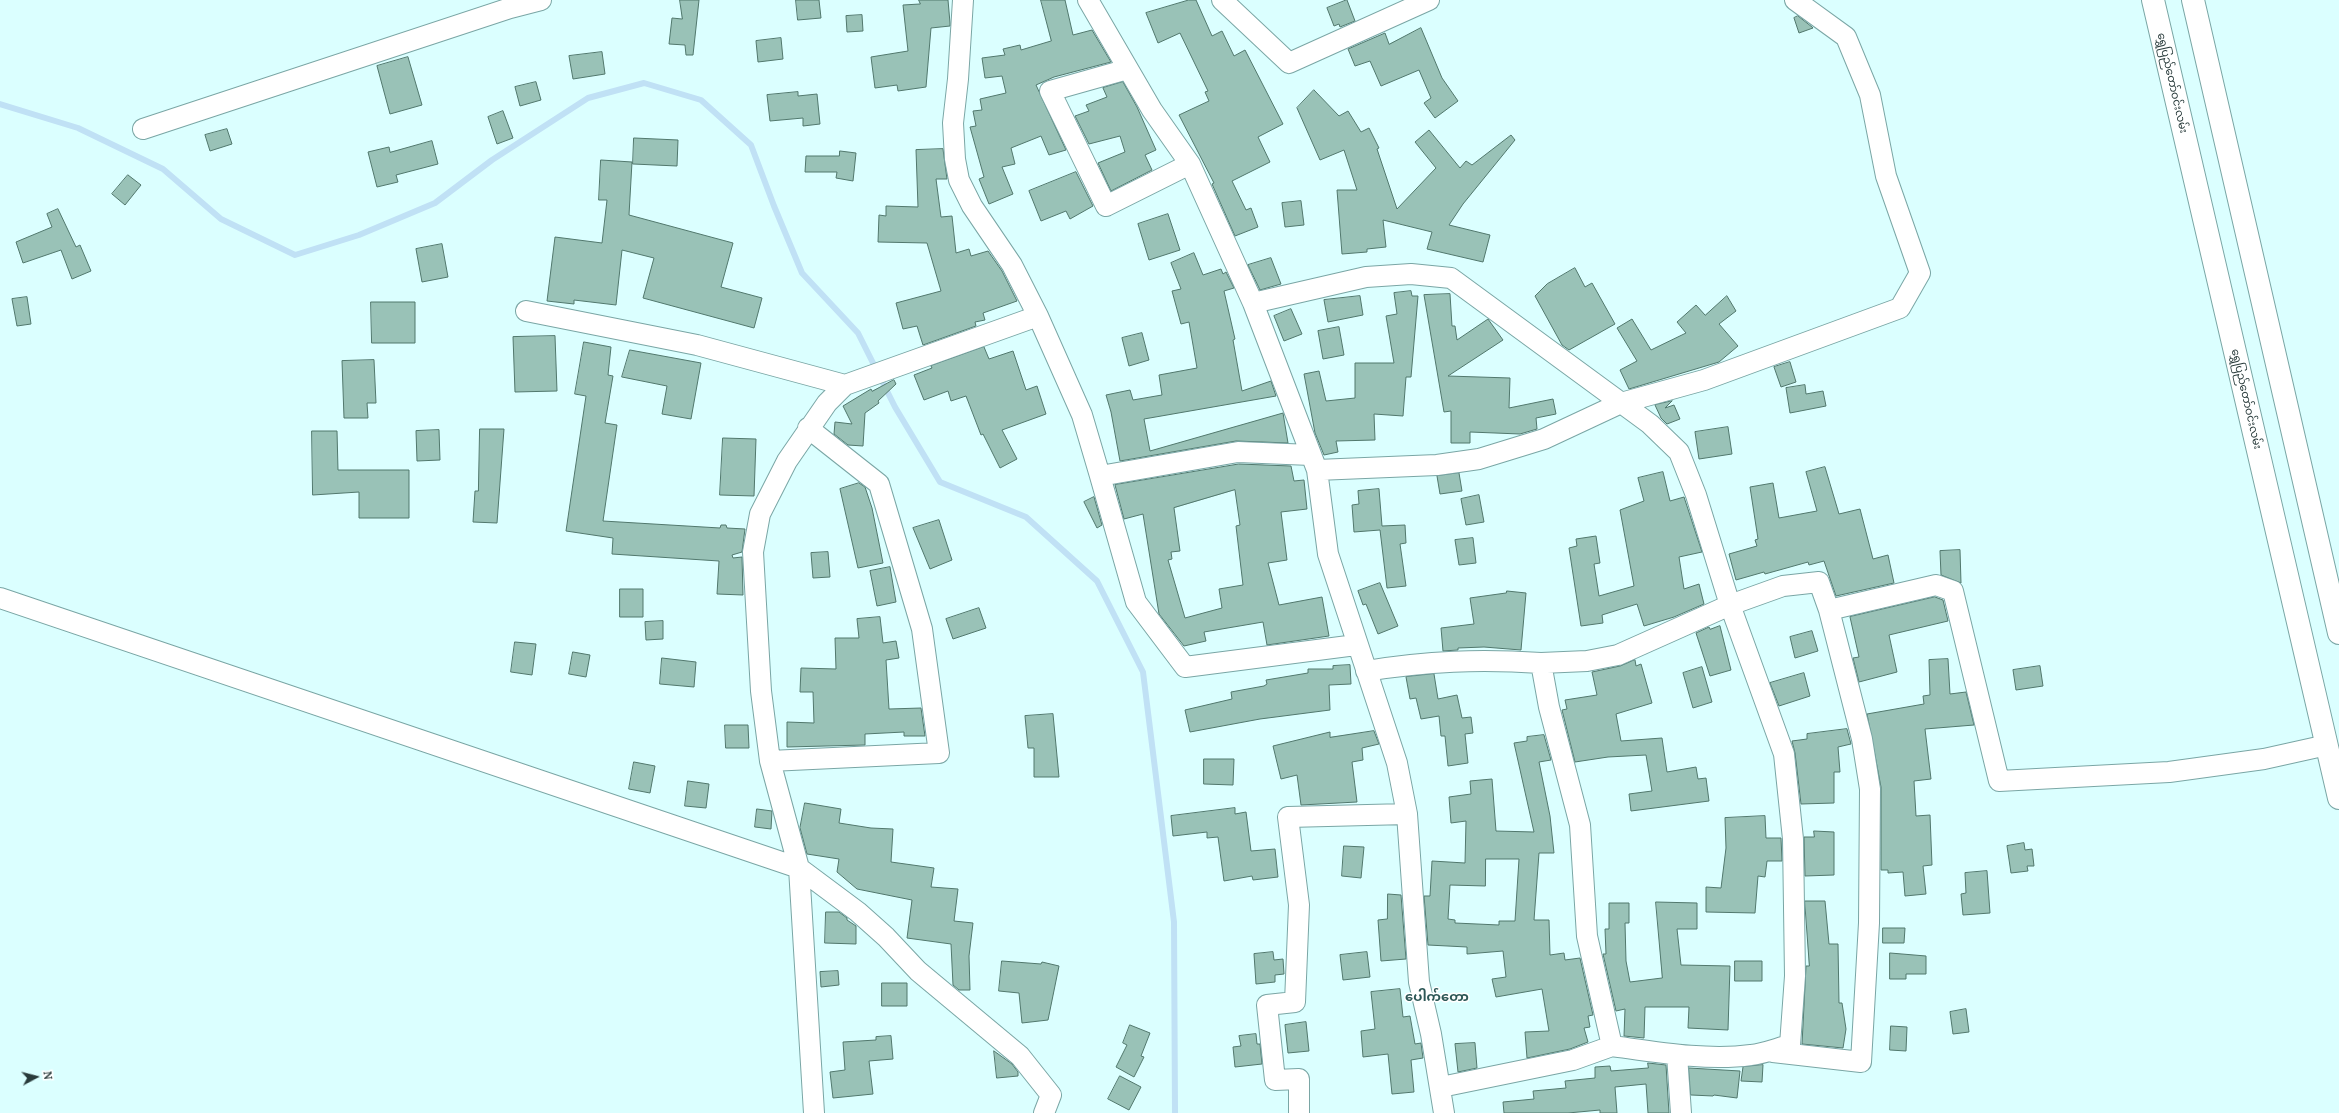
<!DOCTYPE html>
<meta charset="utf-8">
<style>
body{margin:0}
#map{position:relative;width:2339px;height:1113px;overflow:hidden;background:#dbffff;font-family:"PT Serif",serif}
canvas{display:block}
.north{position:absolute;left:16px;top:1057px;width:40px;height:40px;-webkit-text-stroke:3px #fff;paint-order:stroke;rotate:83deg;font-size:11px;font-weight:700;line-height:16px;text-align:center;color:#293b3b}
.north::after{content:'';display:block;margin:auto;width:14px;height:18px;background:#293b3b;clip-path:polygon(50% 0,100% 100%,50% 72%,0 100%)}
</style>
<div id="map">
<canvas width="2339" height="1113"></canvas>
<div class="north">N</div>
</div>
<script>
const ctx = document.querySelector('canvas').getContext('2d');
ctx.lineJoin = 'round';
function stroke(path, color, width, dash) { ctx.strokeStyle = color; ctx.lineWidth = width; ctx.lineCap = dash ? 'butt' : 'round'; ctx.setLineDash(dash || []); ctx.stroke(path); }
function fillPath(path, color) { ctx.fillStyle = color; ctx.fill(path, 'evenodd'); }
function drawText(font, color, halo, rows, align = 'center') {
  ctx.font = font + ' "PT Serif","Noto Sans Myanmar",serif'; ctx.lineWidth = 3; ctx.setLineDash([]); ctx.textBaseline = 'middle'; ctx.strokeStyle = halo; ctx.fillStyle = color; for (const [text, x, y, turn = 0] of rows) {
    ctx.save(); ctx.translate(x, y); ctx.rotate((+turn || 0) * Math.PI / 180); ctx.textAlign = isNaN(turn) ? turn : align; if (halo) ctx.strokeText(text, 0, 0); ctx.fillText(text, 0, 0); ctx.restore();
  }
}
const stream = new Path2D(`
 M0,104L78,128L163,169L221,219L295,255L359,235L435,203L492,160L588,98L644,83L701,100L751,145L774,206L802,273L858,333L895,407L940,482L1026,517L1097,581L1143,672L1174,922L1175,1113`);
const building = new Path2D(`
 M680,0H699L693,55H686L685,45L669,44L672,18L682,19Z
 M796,0H819L821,18L798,20Z
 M919,0H948L950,23V26L931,28L926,87L898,91L897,85L875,88L871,57L908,51L903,5L920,4Z
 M1041,0H1065L1073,35L1092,30L1111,62L1054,77L1036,85L1066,150L1049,155L1041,136L1011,148L1015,164L1002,167L1013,194L989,204L979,179L984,177L970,127L976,126L973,111L982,110L980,99L1006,93L1002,76L985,78L982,58L1005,55L1003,49L1020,45L1021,50L1051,41Z
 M1189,0H1196L1212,36L1222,31L1234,56L1245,50L1283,124L1258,137L1270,162L1232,181L1246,210L1251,208L1258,227L1235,236L1212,184L1214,183L1179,115L1209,101L1205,92L1208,91L1180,33L1158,43L1146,13Z
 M1347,0L1355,21L1340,27L1339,24L1334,26L1327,8Z
 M862,15L863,31L847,32L846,16Z
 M1798,16L1812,27L1813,28L1799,33L1794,18Z
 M1421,28L1442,78L1458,101L1435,118L1424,103L1431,98L1419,70L1381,86L1370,61L1355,66L1348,49L1385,33L1389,44Z
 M781,38L783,59L758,62L756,41Z
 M602,52L605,74L573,79L569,56Z
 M408,57L422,105L390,114L377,66Z
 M536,82L541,100L520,106L515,87Z
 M1123,82L1137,107L1156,150L1145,155L1152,170L1111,191L1098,163L1125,152L1120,136L1089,144L1075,116L1089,111L1086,105L1107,97L1103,88Z
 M1314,90L1339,116L1348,111L1361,132L1369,128L1379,148L1377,149L1397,209L1436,168L1415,142L1429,130L1460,168L1466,161L1472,165L1511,135L1515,140L1463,204L1449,225L1490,235L1483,262L1427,249L1432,232L1383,220L1386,247L1367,249V252L1342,254L1337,190H1357L1344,150L1320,160L1297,108Z
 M798,92V96L817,94L820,124L803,126V118L770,121L767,95Z
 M503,111L513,138L497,144L488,117Z
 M227,129L232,144L210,151L205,135Z
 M634,138L678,140L677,166L633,164Z
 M432,141L438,164L396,175L398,182L377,187L368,152L389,147L390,152Z
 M943,149L947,179H936L941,217L952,216L956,253L969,249L971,256L988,251L1002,271L1017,301L983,313L985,320L975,322L976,326L923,345L917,326L903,329L896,303L941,291L927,243L878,242L879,215L886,216V206L918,207L916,150Z
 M840,151L856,153L853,181L836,178L837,172H805L806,156H839Z
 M601,160L632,162L629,215L733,243L721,287L762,298L754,328L643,298L654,258L622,250L616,305L574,300V304L547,301L555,237L602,243L607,200H599Z
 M1076,172L1093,206L1070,219L1066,211L1041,221L1029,191Z
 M128,175L141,185L125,205L112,194Z
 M1301,201L1304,225L1285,227L1282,203Z
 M58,209L76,247L80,245L91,271L72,279L61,250L23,263L16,242L52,227L47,214Z
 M1168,214L1180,250L1149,260L1138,224Z
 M442,244L448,277L422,282L416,249Z
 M1194,253L1203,275L1221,269L1223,274L1226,272L1234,288L1224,291L1235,339L1233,340L1242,391L1271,381L1276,396L1144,419L1150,451L1283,413L1288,443L1236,441L1120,461L1111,412L1106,395L1130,390L1133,400L1162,395L1159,375L1197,368L1189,322L1181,324L1172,291L1181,289L1171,263Z
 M1271,258L1281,284L1260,290L1248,265Z
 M1575,268L1585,287L1592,283L1615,324L1569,350L1562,345L1535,296L1547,284Z
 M1411,291L1412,296H1418L1411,377H1406L1403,416L1374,414L1375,440L1336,441L1338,452L1324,455L1315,433L1304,374L1319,371L1326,401L1355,398V363H1394L1386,316L1397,314L1394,293Z
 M1450,294L1452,326H1455L1457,340L1488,319L1503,340L1448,376L1510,378L1509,408L1553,399L1556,414L1536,418L1537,429L1520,434L1470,432V443H1451V411L1444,412L1424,295Z
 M1360,296L1363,315L1328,322L1324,300Z
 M1727,296L1736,311L1719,324L1738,346L1719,362L1629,389L1620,370L1637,361L1617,328L1632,319L1651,350L1686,333L1677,322L1696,305L1705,315Z
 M27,297L31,324L17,326L12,299Z
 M371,302H415V343H372Z
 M1291,309L1302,334L1284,341L1274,316Z
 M1339,327L1344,355L1323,359L1318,331Z
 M1142,333L1149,360L1129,366L1122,338Z
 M555,336L557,391L515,392L513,337Z
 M584,342L611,347L608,375L613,376L605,423L617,425L603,521L720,528L721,525H726L727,528L745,529L742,552L732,555L733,558L742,557L743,595L717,594L719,561L612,554L613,538L566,531L586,396L575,394Z
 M984,347L989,359L1013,351L1026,390L1037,386L1046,414L1002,430L1017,459L1000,468L983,434L981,435L966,396L951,401L948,391L924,400L914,375L932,368L931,366Z
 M630,350L701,363L691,419L662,414L667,386L622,377Z
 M374,360L376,403H367L368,418H344L342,361Z
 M1790,362L1796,382L1781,387L1774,367Z
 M894,380L896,384L878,401L879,403L865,413L863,446L848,445L834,434L835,422L852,424L843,406L871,389L872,391Z
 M1805,385L1806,394L1823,391L1826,406L1790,413L1786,388Z
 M1672,401L1665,408L1674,405L1680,419L1667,424L1661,418L1655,405Z
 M1728,427L1732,454L1699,459L1695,432Z
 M480,429H504L497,523L473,522L475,491H478Z
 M439,430L440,460L417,461L416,431Z
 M312,431H337L338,470H409V518H359V492L313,495Z
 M723,438L756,439L754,496L720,495Z
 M1239,464L1291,466L1294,481L1304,480L1307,509L1281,512L1287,560L1268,563L1279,605L1322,597L1329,636L1267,645L1263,622L1204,632L1206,641L1184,646L1159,614L1143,514L1124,519L1115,485ZM1235,490L1240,525L1236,526L1243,585L1219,589L1222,608L1185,618L1168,560L1172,559L1171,552L1180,551L1174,508Z
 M1825,467L1839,514L1860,509L1873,559L1888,555L1894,583L1836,596L1824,561L1809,565L1808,562L1765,574L1764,572L1736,580L1729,554L1757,546L1755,540L1758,539L1750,487L1773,483L1779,518L1817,511L1806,472Z
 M1663,472L1670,501L1684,497L1702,552L1679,557L1684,589L1699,584L1704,604L1674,617L1644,626L1637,604L1602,615L1603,623L1581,626L1569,548L1577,546L1576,539L1596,536L1600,563L1594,564L1599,596L1634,586L1620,510L1644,501L1638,478Z
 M1459,473L1462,491L1440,494L1437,476Z
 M859,483L865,487L872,508L883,563L858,568L840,489Z
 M1379,489L1382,526L1405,525L1406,543L1400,544L1406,586L1387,588L1380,530L1354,532L1352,505L1359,504L1358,491Z
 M1479,495L1484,522L1466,525L1461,499Z
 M1094,497L1102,525L1097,528L1084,502Z
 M939,520L952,560L930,569L913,528Z
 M1473,538L1476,563L1459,565L1455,540Z
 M1960,550L1961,583L1941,575L1940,551Z
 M828,552L830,577L813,578L811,553Z
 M890,567L896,602L877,606L870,571Z
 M1380,583L1398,626L1378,634L1366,604L1363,605L1358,591Z
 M620,589H643V617H620Z
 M1507,591L1526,593L1521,650L1484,647L1458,648V650L1443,651L1441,628L1474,624L1470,598L1506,593Z
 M1935,597L1943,600L1948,621L1889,635L1897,672L1859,682L1853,658L1859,657L1850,617Z
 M979,608L986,628L953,639L946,619Z
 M880,617L883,643L896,641L899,658L886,660L889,709L921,708L925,736H904V732L865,734V745L787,747V722L814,723L813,692H800L801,668L836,669L835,638H859L857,619Z
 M663,621V639L646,640L645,622Z
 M1720,626L1731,670L1710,676L1696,633L1709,627L1710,629Z
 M1812,631L1818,651L1795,658L1790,637Z
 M515,642L536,644L532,675L511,672Z
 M573,652L590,655L586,677L569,674Z
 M662,658L696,662L694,687L660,684Z
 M1948,659L1950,694L1966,692L1974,725L1925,729L1931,779L1914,781L1916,816L1930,815L1932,865L1923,866L1926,894L1905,896L1903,872L1888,873V870H1881V787L1867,714L1924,704L1923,696L1930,695L1929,660Z
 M1635,660L1636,666L1641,664L1652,703L1616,714L1621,741L1662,738L1667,772L1696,767L1698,779L1706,778L1709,801L1631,811L1629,794L1652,791L1646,755L1608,757L1575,762L1562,710L1567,709L1565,700L1597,695L1592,672L1620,666Z
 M1350,665L1351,684L1329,685L1330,710L1260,719L1190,732L1185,710L1232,699L1231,692L1264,686L1267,684L1266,680L1308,673V669H1333V666Z
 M2040,666L2043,686L2016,690L2013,670Z
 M1702,667L1712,702L1693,708L1683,673Z
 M1804,673L1810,696L1779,706L1770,683Z
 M1434,674L1438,699L1457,695L1462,718L1471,717L1473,733L1465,734L1468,763L1448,766L1445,736H1441L1439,716L1421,719L1416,698L1410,699L1406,677Z
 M1053,714L1059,777H1034V748H1028L1025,716Z
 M725,725H748L749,748H726Z
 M1847,729L1851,744L1838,747L1840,772H1834V803L1801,804L1795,753L1792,741L1807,739V734Z
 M1374,731L1379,744L1362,748L1363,760L1352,762L1357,802L1301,805L1297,775L1281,779L1273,746L1330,732V737Z
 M1544,735L1551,760L1539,762L1550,816L1554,853H1539L1534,920H1549L1550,955L1564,953L1565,960L1580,958L1593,1015L1588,1016L1590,1027L1584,1028L1588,1042L1570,1049L1527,1058L1525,1032L1549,1031L1542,989L1496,997L1492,979L1506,977L1503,951L1467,954V947L1428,945L1424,896H1430L1432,861L1465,863L1466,821L1451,823L1449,797L1471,794L1470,781L1492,779L1496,831L1534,832L1514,743L1527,741V737ZM1486,859H1519L1515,921H1499V925L1455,923V920L1448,919L1450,885L1485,886Z
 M1204,759H1234L1233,785L1204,784Z
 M634,762L655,766L650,793L629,789Z
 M688,781L709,784L706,808L685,806Z
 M805,803L841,809L839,823L871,828L893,829L891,862L934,868L931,887L958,889L954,921L973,923L969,956L970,990H959L953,985L951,944L907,938L912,900L857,889L837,872L839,859L807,854L800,828Z
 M1235,808V814L1246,812L1251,851L1275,849L1278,877L1253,880L1252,876L1224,881L1218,837L1207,838V832L1173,836L1171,816Z
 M757,809L772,811L771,829L755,827Z
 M1765,816L1766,838H1781L1782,861H1767L1765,877L1758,876L1755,913L1706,912V887L1721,888L1726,848L1725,818Z
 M1814,831L1834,832V875L1805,876L1804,837H1814Z
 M2024,843L2025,850L2032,849L2034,866H2027L2028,871L2011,873L2007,846Z
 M1344,846L1364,847L1361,878L1342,876Z
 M1987,871L1990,913L1963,915L1961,894L1966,893L1965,873Z
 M1388,894L1401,895L1406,959L1381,961L1378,920L1387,919Z
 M1805,901H1825L1829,944H1838L1839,1003H1842L1846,1029L1843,1048L1802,1044L1806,966H1809Z
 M1656,902L1697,903V929H1677L1681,965L1730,966L1728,1030L1688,1028L1689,1007H1645L1644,1038L1624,1036L1625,1009L1616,1011L1603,954H1606L1605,929H1609V903H1629V923H1625L1626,961L1630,982L1662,978Z
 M826,912H839L847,918V920L856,926V944L825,943Z
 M1883,928H1905L1904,943H1883Z
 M1273,952L1274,960L1283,959L1284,974L1275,975V982L1256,984L1254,954Z
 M1367,952L1370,977L1343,980L1340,955Z
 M1890,953L1926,956V974H1906V979H1890Z
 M1002,961L1041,964L1042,962L1059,966L1048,1020L1022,1023L1019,993L999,991Z
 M1735,961H1762V981H1735Z
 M838,971L839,985L821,987L820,972Z
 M882,983H907V1006H882Z
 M1400,989L1403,1017L1410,1016L1415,1044L1421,1043L1423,1058L1411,1060L1414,1092L1392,1094L1388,1054L1363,1057L1361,1031L1375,1029L1371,992Z
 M1966,1009L1969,1032L1953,1034L1950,1012Z
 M1306,1022L1309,1051L1288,1053L1285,1025Z
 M1130,1025L1150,1033L1141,1056L1144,1057L1134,1077L1116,1067L1127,1045L1123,1043Z
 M1891,1026L1907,1027L1906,1051L1890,1050Z
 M1256,1034L1257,1044H1260L1262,1064L1235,1067L1233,1047L1241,1046L1239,1036Z
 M891,1036L893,1059L869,1061L873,1094L833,1098L830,1072L845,1070L843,1042L876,1040V1037Z
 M1475,1043L1477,1068L1458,1072L1455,1044Z
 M994,1051L1012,1064L1018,1072V1076L997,1078Z
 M1648,1063L1666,1065L1669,1113H1648L1646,1084L1615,1087L1617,1113H1600V1110L1568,1113H1504L1503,1102L1534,1099L1533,1091L1566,1088L1565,1081L1595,1078V1067L1610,1066L1611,1071L1648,1068Z
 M1763,1065L1762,1082L1741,1081L1743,1067Z
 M1689,1068L1740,1071L1737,1098L1714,1095L1713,1096L1691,1095Z
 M1120,1076L1141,1087L1129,1110L1108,1099Z`);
const street = new Path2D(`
 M1088,0L1152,110L1190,164L1253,303L1317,470L1328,554L1397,763L1407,814L1419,982L1431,1034L1444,1113
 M1222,0L1289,63L1429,0
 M1128,69L1050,91L1106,206L1190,164
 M143,129L510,8L541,0
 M1253,303L1366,277L1411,274L1451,278L1650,424L1679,452L1696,495L1730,605L1784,754L1793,839L1795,976L1790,1045C1778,1048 1763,1054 1751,1055C1707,1061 1656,1052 1612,1046
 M526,311L697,345L845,385
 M1038,316L1082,415L1100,476L1238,452L1311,455
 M1317,470L1437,465L1479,459L1544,439L1621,403L1704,380L1900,308L1920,273L1886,176L1870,95L1846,37L1795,0
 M1100,476L1136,602L1185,667L1356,645
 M0,598L799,868L858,912L886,937L918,971L1020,1056L1051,1095L1044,1113
 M1829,610L1936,585L1953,591L1999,781L2169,772L2264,759L2327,745
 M1541,663L1587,661L1618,655L1730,605L1783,586L1819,582L1829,610L1862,739L1870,789L1869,923L1861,1062L1773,1052
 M1366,671C1428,661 1479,659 1541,663L1549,707L1580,825L1587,936L1612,1046L1573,1060L1441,1087
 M770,761L939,753L922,629L879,484L808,428
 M1677,1055L1681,1113
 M814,1113L799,868L770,761L761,691L753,552L760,514L787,461L827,403L845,385L1038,316L1012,265L972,206L959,180L955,159L953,123L958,79L963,0
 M1299,1113V1079L1275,1080L1267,1005L1295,1002L1299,905L1288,817L1407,814`);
const primary = new Path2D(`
 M2153,0L2339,798
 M2193,0L2339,633`);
const streetNames = [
 ["ရွှေပြည်တော်ဝင်းလမ်း",2172,83,77],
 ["ရွှေပြည်တော်ဝင်းလမ်း",2246,399,77]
];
const quarterNames = [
 ["ပေါက်တော",1437,997]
];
stroke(stream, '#c0e1f5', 6);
fillPath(building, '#99c2b7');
stroke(building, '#51786d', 1);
stroke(street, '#7aa6a5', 22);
stroke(primary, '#7aa6a5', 24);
stroke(street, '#fff', 20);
stroke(primary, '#fff', 22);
drawText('11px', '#293b3b', '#fff', streetNames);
drawText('bold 13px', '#2d5756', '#fff', quarterNames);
</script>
